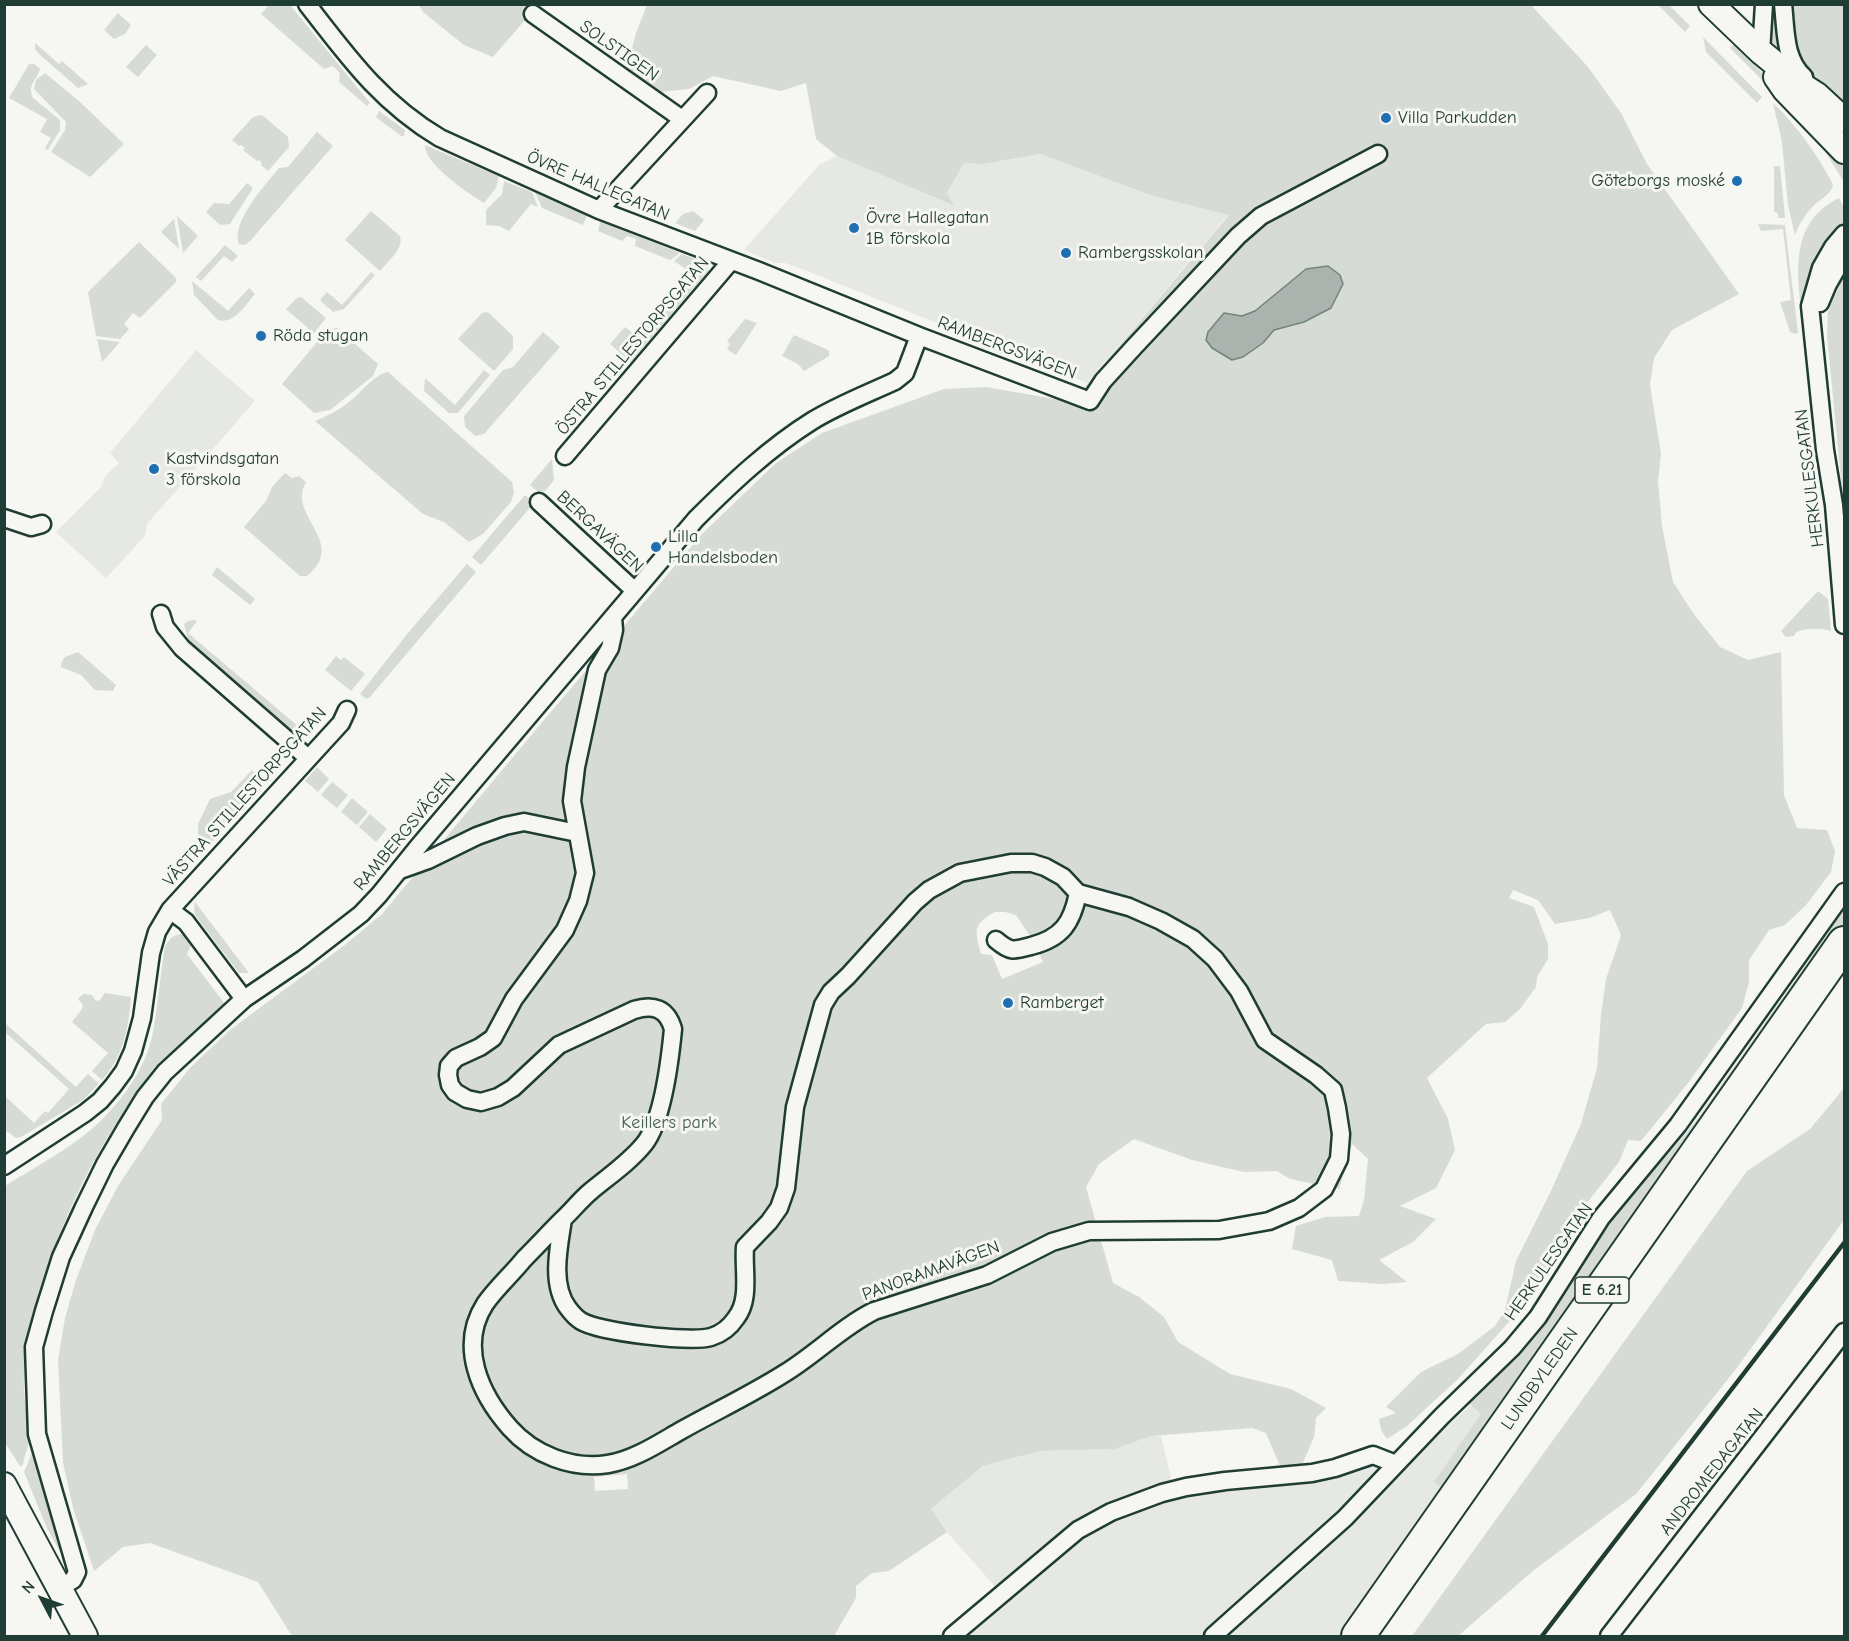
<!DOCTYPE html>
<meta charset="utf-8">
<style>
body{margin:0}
#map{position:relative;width:1849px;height:1641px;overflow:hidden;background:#f6f6f2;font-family:"Comic Neue",sans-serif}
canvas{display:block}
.frame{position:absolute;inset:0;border:6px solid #1f3d34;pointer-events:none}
.north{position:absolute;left:12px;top:1569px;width:60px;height:60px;-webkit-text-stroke:4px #f6f6f2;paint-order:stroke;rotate:311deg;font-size:16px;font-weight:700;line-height:24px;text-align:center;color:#1f3d34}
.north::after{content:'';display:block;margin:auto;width:21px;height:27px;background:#1f3d34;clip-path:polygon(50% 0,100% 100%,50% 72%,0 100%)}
</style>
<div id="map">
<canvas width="1849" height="1641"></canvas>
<div class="frame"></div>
<div class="north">N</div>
</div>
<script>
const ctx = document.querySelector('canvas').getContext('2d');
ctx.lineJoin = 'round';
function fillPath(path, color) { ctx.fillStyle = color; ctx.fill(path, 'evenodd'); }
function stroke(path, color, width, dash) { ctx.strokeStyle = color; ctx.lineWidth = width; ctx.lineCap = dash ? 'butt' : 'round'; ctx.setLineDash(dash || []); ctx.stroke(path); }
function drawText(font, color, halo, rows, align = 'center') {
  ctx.font = font + ' "Comic Neue",sans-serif'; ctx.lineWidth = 6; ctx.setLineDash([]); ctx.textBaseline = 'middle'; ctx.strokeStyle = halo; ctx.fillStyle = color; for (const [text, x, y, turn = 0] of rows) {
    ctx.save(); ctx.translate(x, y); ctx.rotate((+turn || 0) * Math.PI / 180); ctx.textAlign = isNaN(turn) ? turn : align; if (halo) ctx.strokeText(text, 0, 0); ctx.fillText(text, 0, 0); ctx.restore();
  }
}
const built = new Path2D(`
 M1040,154L1153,196L1229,214L1087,383L807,271L785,263H775L744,250L819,165L837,156L953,206L947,193L964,163L983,164Z
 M196,350L255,401L147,524L145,536L106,578L56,532L101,487L106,475L119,463L110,453Z
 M1480,1396L1505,1414L1346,1636H965L1007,1600L947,1532L931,1509L983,1466L1040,1451L1115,1449L1151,1436H1161L1172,1482L1178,1494L1376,1459L1396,1475Z`);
const green = new Path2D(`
 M270,4L290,5L370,103L367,106L339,82L340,73L333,66L324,69L261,14Z
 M419,5H538L493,57L464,45L423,12Z
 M647,5H1531L1588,67L1621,113L1647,164L1739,294L1672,330L1654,358L1650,385L1661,454L1658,481L1662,526L1673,582L1693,613L1720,647L1748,660L1781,652L1784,795L1797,828L1827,830L1835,851L1831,872L1806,905L1785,925L1769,930L1749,960V982L1742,1008L1688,1083L1641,1141L1628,1140L1619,1162L1583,1208L1538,1289L1459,1378L1407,1426L1387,1439L1381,1430L1379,1419L1396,1413L1386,1407L1421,1372L1458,1354L1495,1326L1505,1310L1516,1261L1550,1193L1581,1124L1597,1068L1601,1015L1606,979L1621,935L1610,910L1589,918L1555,924L1538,900L1513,890L1509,898L1534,907L1548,944V959L1537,977L1536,987L1520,1009L1505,1022L1486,1024L1427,1078L1448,1119L1455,1150L1436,1188L1400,1206L1436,1219L1413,1242L1379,1260L1407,1282L1382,1284L1338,1281L1332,1260L1292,1249L1296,1226L1325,1217L1359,1216L1364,1200L1368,1159L1352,1144L1339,1189L1290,1179L1277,1171L1244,1172L1192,1160L1134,1139L1099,1164L1086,1187L1113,1283L1139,1297L1164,1317L1178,1342L1230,1374L1291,1389L1326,1408L1316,1418L1314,1437L1302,1465L1280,1466L1266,1433L1252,1428L1151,1436L1115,1449L1040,1451L983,1466L931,1509L947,1532L889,1571L872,1573L856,1586V1598L834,1636H292L258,1582L150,1543L123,1547L94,1571L73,1508L63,1463L58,1360L65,1318L76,1280L95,1230L118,1186L162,1120L161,1104L190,1068L230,1030L346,944L382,914L544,720L702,534L776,463L822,433L944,389L986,387L1072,402L1229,215L1153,196L1040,154L983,164L964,163L947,193L954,206L837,156L816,139L806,83L781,91L713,76L689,89L659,92L626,71L636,33ZM1306,269L1304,322L1274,330L1263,343L1212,348L1206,340L1208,332L1224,313L1242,316L1255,311ZM995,912H1005L1016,915L1034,942L1043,962L1002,979L992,955L981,954C975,930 972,925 995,912ZM627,1474L628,1489L595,1491L594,1477Z
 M1658,5H1669L1690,26L1685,32Z
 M1770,5H1778L1782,52L1780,55L1768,40Z
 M1789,5H1844V108L1805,71L1794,48Z
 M118,13L131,25L125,34L114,39L104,30Z
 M1703,37L1762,97L1757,103L1706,52Z
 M35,43L59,64L62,61L88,84L78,88L39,54L35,49Z
 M1736,43L1774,87L1844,157V182L1811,129L1730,48Z
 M146,45L157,55L138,77L126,67Z
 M29,64H34L40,69C37,80 27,84 33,98L60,120V130L48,150L45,148L51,138L40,132L47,119L9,98Z
 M45,73L80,102L124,144L90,177L51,152L65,130L66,122L34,89L36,80Z
 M1773,103C1794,122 1821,159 1833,185C1831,195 1820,199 1813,206C1805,215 1799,224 1795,235L1788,205L1782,142Z
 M379,111L405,130L404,136H401L376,117Z
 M262,115L288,137L289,147L268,171L261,165L262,163L259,160L257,161L243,150L245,148L241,145L239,146L232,140L253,117Z
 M316,131L333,146L250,241L245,245L239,244C230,223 266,184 279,168L288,167L316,133Z
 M425,145L499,176L496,188L484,203C469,194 424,164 425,145Z
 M1774,166H1780L1785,218H1778V213L1774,212Z
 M504,181L532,192L538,207L531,204L509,231L499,226L486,225V210L502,194Z
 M247,183L253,188L230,224L220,225L206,212L214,203L229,204Z
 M535,192L587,215L583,225L542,208Z
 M1839,198L1844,208V226L1838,233L1804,314L1803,326C1798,279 1786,224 1839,198Z
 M371,211L400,236C404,249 388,261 380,271L345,240Z
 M693,211L704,220L695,231L675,223L683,214Z
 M177,216L198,236L183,253Z
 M174,219L179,249L161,232Z
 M601,220L608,223L680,253L670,260L635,246L636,239L627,236L622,241L598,231Z
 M1758,224L1785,225L1798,333L1796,334L1790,332L1780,302L1791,300L1783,229L1761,231Z
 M139,242L176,278V282L140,318L133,313L124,324L129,329L120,339L96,336L88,292Z
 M225,245L238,256L232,262L224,256L201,281L196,277Z
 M682,254L704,262L708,271L631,362L610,344L625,327L635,335L670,291L676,295L692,279L687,270L674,261Z
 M371,272L375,275L344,309L333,312L320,300L327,292L342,305Z
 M1844,275V509L1827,336L1828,312Z
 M192,281L228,311L249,288L255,294C246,304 234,325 218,320L194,295Z
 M301,297L326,318L307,342L300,338L308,328L286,309L297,298Z
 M488,312L513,336V349L494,371L458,339L482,313Z
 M745,319L757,323L736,355L727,349L730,344L727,341Z
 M337,328L378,364L373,376L330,410L314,413L282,384L327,330Z
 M543,332L560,347L484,434L475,436L465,427L464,416L503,370L513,367Z
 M794,335L826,349L829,351V356L804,371L798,364L782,356Z
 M97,339L120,342L102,362Z
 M484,370L490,375L458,413H449L424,391L425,378L455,405Z
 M388,372L512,482L514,492L511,502L483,534L469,542L444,522L423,514L315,421C327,416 339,410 349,402C361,393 373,375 388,372Z
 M552,459L554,480L545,491L538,492L530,485Z
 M285,473L292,478L299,476L306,482C286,516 349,542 307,576H300L244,527L266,501L272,487Z
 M525,495L534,503L481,565L472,557Z
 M467,564L476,572L369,698L366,699L360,694L408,633Z
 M217,567L255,599L250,605L212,575Z
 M1818,591L1828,599L1831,631C1819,628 1808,628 1796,632L1794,636L1786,637L1781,631Z
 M194,620L197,621L188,633L299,727L306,721L315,729L314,732L297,736L195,649L188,638L184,624L188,621Z
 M78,652L116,685L113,691L95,690L81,675L61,667V663L65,657Z
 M336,656L341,660L344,657L365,674L351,691L325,670Z
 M317,767L329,779L318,792L305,781Z
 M252,770L264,781L265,785L213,841L205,842L198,834V824L210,799L231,792Z
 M332,782L348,795L337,808L321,795Z
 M352,798L368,812L357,825L341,812Z
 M370,814L387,829L376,842L359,827Z
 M195,902L249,973H239L195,915L194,909Z
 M1844,910V926L1826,956L1443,1489L1434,1482L1481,1414L1469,1403C1498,1376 1527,1348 1550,1315C1572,1285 1588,1249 1612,1219C1639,1183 1671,1154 1698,1118Z
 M180,934L186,935L193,941L187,954L225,1004C196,1031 167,1057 142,1088C86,1158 36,1272 25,1362C23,1374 24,1390 25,1403C26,1413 32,1424 31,1434C30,1444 24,1454 23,1465L20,1466L5,1443V1186C30,1170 58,1155 82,1137C113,1113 143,1076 152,1037C158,1008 160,976 165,946L172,937Z
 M105,993L131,997C129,1027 123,1058 102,1080L92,1071L108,1053L72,1022L82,1009L83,1005L78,999L83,994L92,995L96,1001L100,1000Z
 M5,1023L76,1087L88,1074L99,1084L83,1100L21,1137L16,1138L5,1130V1096L34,1123L45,1111L48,1113L69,1089L5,1032Z
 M1844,1088V1220L1736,1369L1636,1494L1534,1570L1458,1636H1412L1747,1171L1810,1129Z
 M34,1448L68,1566L47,1528L24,1472Z`);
const water = new Path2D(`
 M1328,266L1340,275L1343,284L1331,308L1304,322L1274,330L1263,343L1243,357L1232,360L1212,348L1206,340L1208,332L1224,313L1242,316L1255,311L1306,269Z`);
const street = new Path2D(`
 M307,4C348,57 381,103 440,138L599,210L759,271L919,336L1090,401L1103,381L1134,347L1238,236L1261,216L1378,154
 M1783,4C1786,30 1784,59 1804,77
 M533,14L682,119
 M1761,52L1764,4
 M599,210L707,93
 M1844,234L1833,247L1821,268L1810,306L1825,450L1834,505L1844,625
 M1820,303L1828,284L1844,256
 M565,456L731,261
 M539,502L635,591
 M4,518L31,527L42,524
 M161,614L165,627L182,648L308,758
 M400,870L428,860L477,836L505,826L524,822L577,833
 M170,910L186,922L244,999
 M996,940C1010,952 1013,951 1031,946C1062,938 1072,923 1078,893
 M4,1166L85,1113L100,1101L113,1086L124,1071L133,1051L142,1018L151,953L157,932L170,910L341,723L347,710
 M563,1219C559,1246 550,1284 568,1308C571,1312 576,1318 581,1321C599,1332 690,1343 711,1337C721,1334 730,1327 736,1318C751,1299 743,1270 745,1247L769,1222L779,1208L786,1188L795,1107L823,1005L831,992L848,976L915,902L929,890L960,873L1011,863H1032L1045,867L1063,877L1078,893L1129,907L1161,921L1193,939L1215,959L1239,991L1265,1040L1316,1075L1333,1090L1337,1108L1341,1134L1339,1159L1324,1189L1299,1208L1269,1221L1219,1230L1089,1231L1052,1242L987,1275L874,1311C842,1327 816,1354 785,1373C752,1394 716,1411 682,1430C659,1443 634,1460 608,1464C572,1470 533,1454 510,1428C480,1394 458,1346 485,1304C496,1288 512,1274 524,1259C537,1246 549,1233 562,1220C572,1211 580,1200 591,1191C609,1176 630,1162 645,1143C663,1119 670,1060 673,1029C667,1008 653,1004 634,1010L559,1045L513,1088L498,1097L481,1102L467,1099L455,1092L450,1085L448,1075L449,1066L456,1058L480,1047L493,1038L514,999L565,930L578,901L585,873L572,801L576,767L597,670L610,648L614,630L613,617
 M59,1588L73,1580L77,1572L37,1434L34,1347L44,1311L61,1257L84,1207L105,1164L126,1128L145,1097L165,1072L244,999L303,959L361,914L379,895L417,848L696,519C732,483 769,448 812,421C838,405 867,394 895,381L905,373L919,336
 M952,1636L1078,1530L1111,1512L1162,1493L1186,1487L1225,1481L1312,1473L1335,1468L1373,1455L1396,1464
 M1213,1636L1345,1518L1442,1416L1512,1348L1538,1317L1601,1218L1678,1125L1844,892
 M1609,1636L1844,1332`);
const secondary = new Path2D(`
 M1711,4L1761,52L1800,84L1817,95L1844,120
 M1776,77L1785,90L1844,151
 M4,1485L85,1636`);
const highway = new Path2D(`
 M1358,1636L1844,943`);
const rail = new Path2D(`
 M1542,1636L1844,1243`);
const markers = [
 [1386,118,6,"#1f6fb2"],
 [1737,181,6,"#1f6fb2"],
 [854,228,6,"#1f6fb2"],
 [1066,253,6,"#1f6fb2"],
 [261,336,6,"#1f6fb2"],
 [154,469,6,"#1f6fb2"],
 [656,547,6,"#1f6fb2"],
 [1008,1003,6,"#1f6fb2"]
];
const shields = [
 [1602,1290,54]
];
const shieldNames = [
 ["E 6.21",1602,1290]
];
const streetNames = [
 ["SOLSTIGEN",619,51,35],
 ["ÖVRE HALLEGATAN",598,186,23],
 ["ÖSTRA STILLESTORPSGATAN",633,346,-50],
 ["RAMBERGSVÄGEN",1007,348,21],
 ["HERKULESGATAN",1810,478,-97],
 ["BERGAVÄGEN",600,532,43],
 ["VÄSTRA STILLESTORPSGATAN",245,797,-48],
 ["RAMBERGSVÄGEN",405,832,-50],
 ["HERKULESGATAN",1549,1262,-55],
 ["PANORAMAVÄGEN",931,1271,-20],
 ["LUNDBYLEDEN",1540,1379,-55],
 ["ANDROMEDAGATAN",1712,1472,-52]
];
const poiNames = [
 ["Villa Parkudden",1398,118],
 ["Göteborgs moské",1725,181,"right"],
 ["Övre Hallegatan",866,218],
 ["1B förskola",866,239],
 ["Rambergsskolan",1078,253],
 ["Röda stugan",273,336],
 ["Kastvindsgatan",166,459],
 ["3 förskola",166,480],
 ["Lilla",668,537],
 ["Handelsboden",668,558],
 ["Ramberget",1020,1003]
];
const parkNames = [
 ["Keillers park",669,1123]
];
fillPath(built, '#e6e8e4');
fillPath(green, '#d6dbd6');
fillPath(water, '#aab3ae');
stroke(water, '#72847d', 1.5);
stroke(street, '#1f3d34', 21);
stroke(secondary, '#1f3d34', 28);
stroke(highway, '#1f3d34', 36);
stroke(street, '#f6f6f2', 16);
stroke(secondary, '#f6f6f2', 24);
stroke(highway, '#f6f6f2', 32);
stroke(rail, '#1f3d34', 4.5);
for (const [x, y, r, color] of markers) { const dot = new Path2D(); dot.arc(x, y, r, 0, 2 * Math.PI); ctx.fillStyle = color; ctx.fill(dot); stroke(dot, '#f6f6f2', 2); }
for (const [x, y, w] of shields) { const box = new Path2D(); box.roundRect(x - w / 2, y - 13, w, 26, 4.5); ctx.fillStyle = '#f6f6f2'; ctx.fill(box); stroke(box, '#1f3d34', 1.5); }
drawText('bold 16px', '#1f3d34', null, shieldNames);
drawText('18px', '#1f3d34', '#f6f6f2', streetNames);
drawText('18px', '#1f3d34', '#f6f6f2', poiNames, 'left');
drawText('18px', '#445d54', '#f6f6f2', parkNames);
</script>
